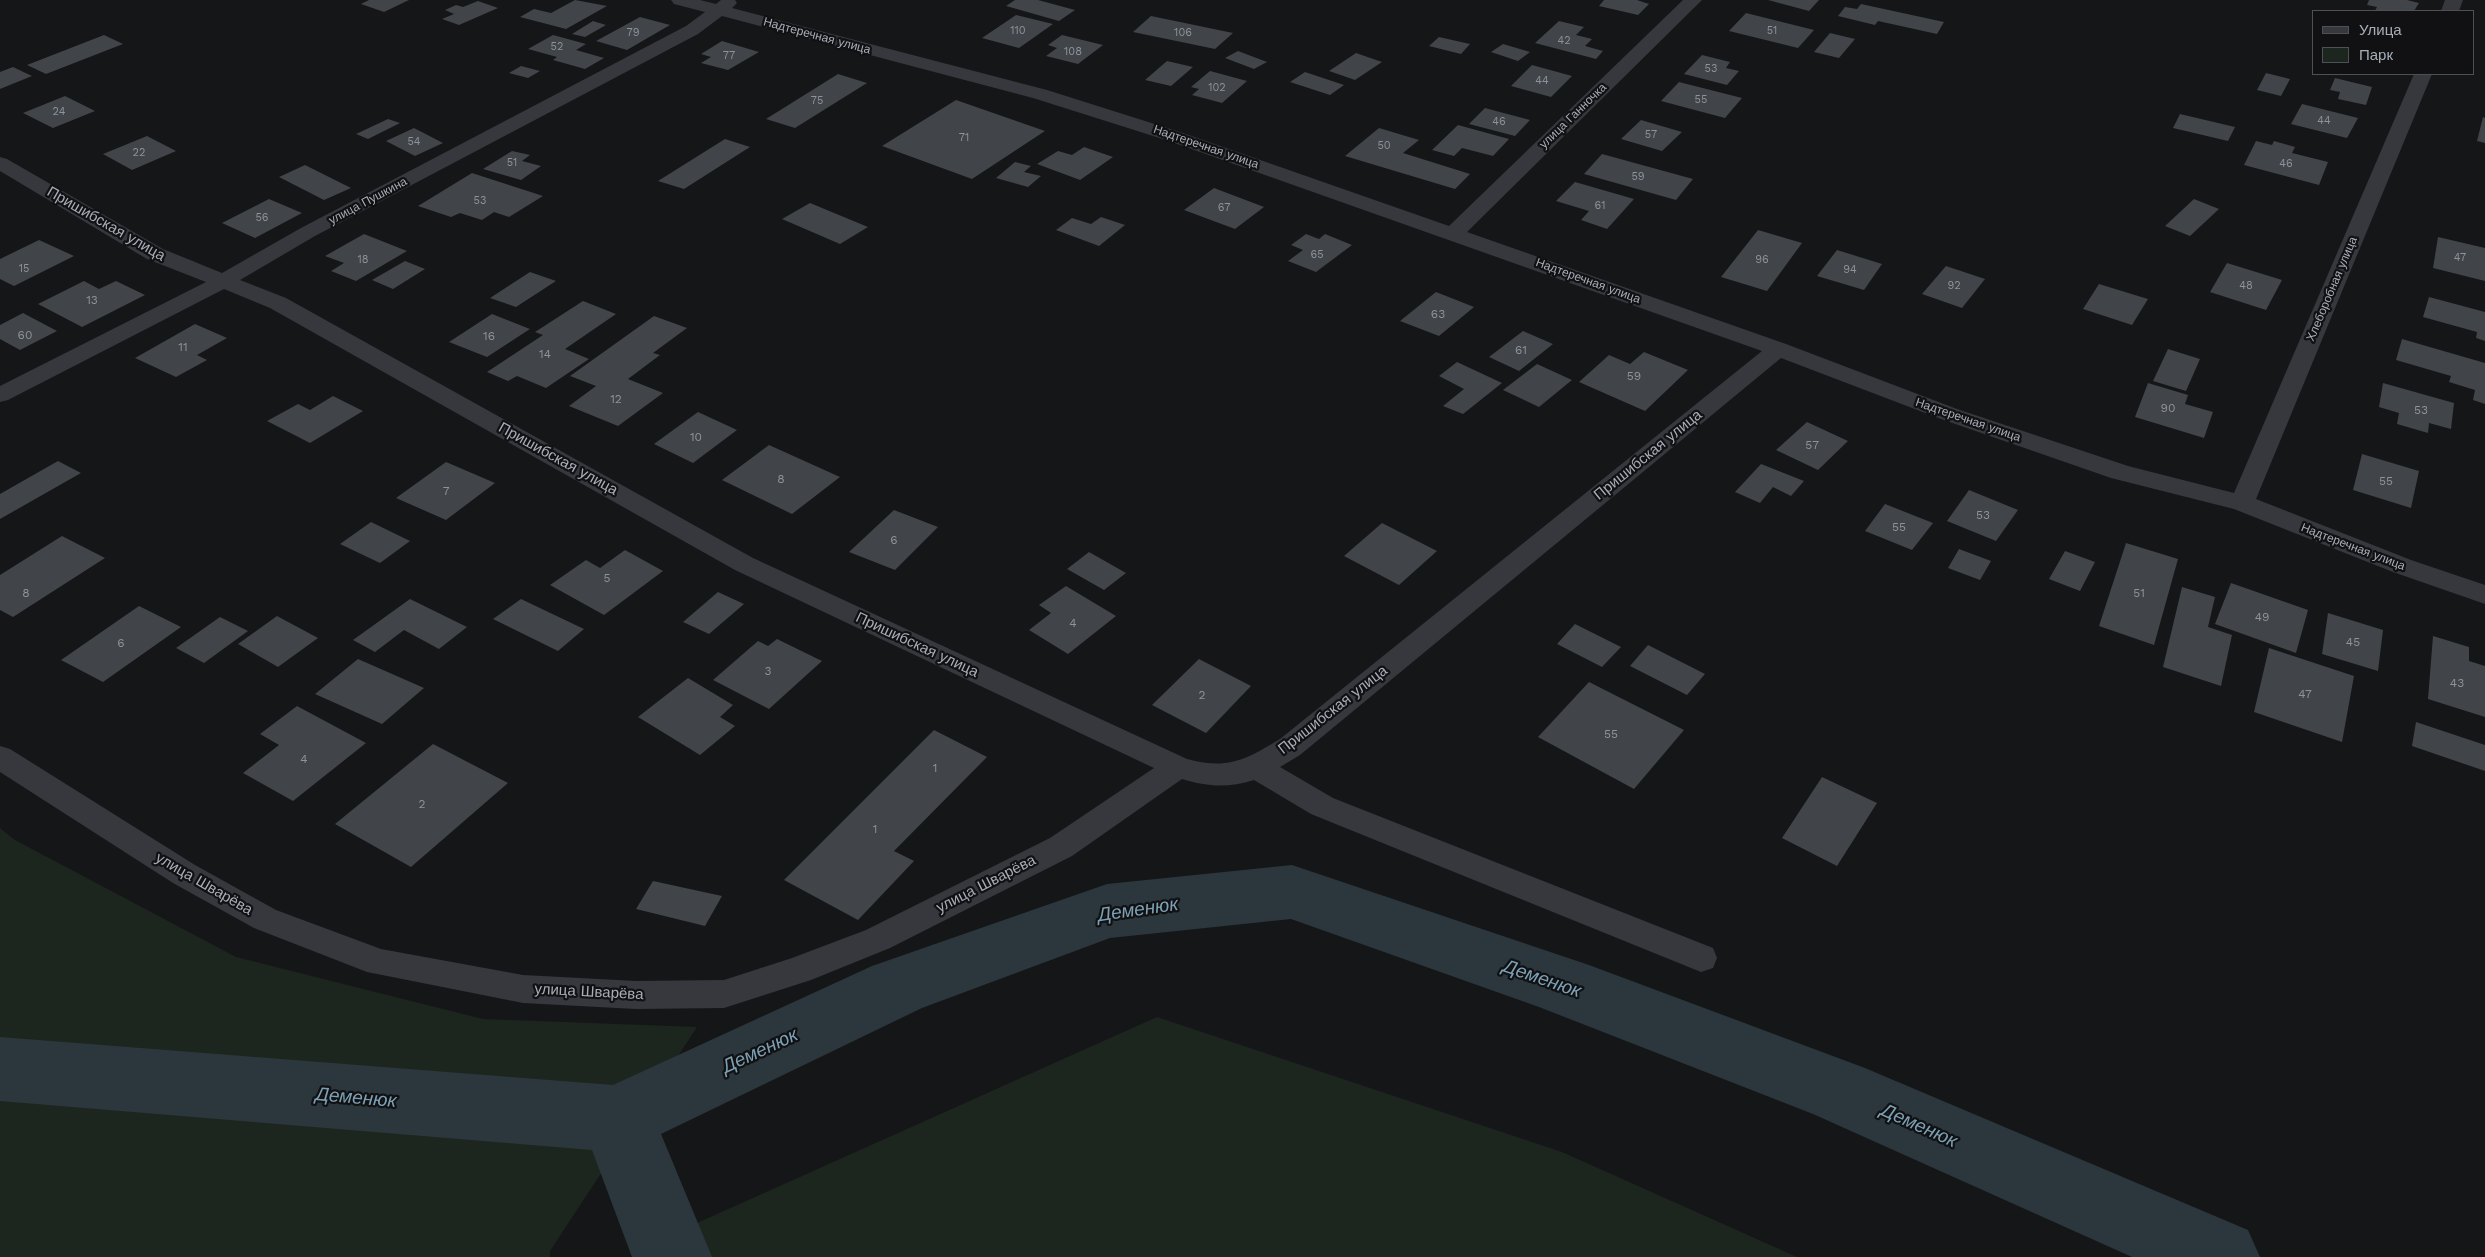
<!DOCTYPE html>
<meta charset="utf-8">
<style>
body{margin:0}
#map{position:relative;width:2485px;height:1257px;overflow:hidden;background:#151618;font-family:"Work Sans",sans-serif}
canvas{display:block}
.legend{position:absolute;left:2312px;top:10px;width:162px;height:65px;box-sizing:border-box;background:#111113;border:1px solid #4d5055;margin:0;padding:6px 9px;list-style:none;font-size:15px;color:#a7aeb8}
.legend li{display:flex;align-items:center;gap:10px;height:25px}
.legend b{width:25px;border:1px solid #4d5055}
</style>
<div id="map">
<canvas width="2485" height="1257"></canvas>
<ul class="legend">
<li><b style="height:6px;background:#36383d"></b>Улица</li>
<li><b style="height:14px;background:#1d261e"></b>Парк</li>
</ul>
</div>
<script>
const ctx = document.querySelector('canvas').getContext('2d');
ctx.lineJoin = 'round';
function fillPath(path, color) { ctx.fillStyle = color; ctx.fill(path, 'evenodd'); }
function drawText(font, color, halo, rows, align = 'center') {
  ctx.font = font + ' "Work Sans",sans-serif'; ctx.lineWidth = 4.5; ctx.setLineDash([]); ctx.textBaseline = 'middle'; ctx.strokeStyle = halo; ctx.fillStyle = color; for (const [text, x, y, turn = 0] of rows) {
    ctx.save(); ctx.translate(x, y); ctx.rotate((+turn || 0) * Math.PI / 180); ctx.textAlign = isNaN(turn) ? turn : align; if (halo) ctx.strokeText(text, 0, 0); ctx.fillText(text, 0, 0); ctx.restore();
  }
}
const green = new Path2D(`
 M0,828L15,840L236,957L483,1019L697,1027L550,1251V1257H0Z
 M1157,1017L1562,1152L1797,1257H646L639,1249Z`);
const canal = new Path2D(`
 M1292,865L1589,965L1865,1068L2248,1230L2260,1257H2132L1813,1114L1539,1007L1291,919L1110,938L922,1008L661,1134L712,1257H632L592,1150L0,1101V1037L613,1085L872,966L1107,884Z`);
const building = new Path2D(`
 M369,0H409L384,12L361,4Z
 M575,0L607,6L566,29L520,17L534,9L551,13Z
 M1015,0H1038L1075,10L1059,21L1006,6Z
 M1604,0H1637L1649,4L1638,15L1599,6Z
 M1768,0H1819L1809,11Z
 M2369,0H2407L2419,3L2414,11H2375L2377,7L2367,5Z
 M478,1L498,8L459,25L442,19L454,14L445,10L456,5L463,7Z
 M1861,4L1944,22L1937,34L1878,21L1875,25L1838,16L1845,7L1857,9Z
 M1746,13L1814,30L1798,48L1729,31Z
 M1016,15L1053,24L1019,48L982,38Z
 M1151,16L1233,33L1215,49L1133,32Z
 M640,17L670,25L627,50L596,41Z
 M593,21L606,25L585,37L572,34Z
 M1559,21L1584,27L1576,35L1592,39L1585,46L1603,51L1596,59L1535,43Z
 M1830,33L1855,39L1839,58L1814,52Z
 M104,35L123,44L46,74L27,65Z
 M553,35L586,44L576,50L604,58L585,69L553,60L557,57L528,49Z
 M1062,35L1103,45L1078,64L1046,56L1057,48L1048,45Z
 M1439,37L1470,44L1461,54L1429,46Z
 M722,41L759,52L728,70L701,63L711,57L701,54Z
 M1503,44L1530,52L1518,61L1491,52Z
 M1238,51L1267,62L1254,69L1225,58Z
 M1356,53L1382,62L1355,80L1329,71Z
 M1702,55L1730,62L1726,68L1739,71L1727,85L1684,74Z
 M1167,61L1193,67L1171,86L1145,80Z
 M1532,65L1572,76L1551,97L1511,86Z
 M521,66L540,71L528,78L509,73Z
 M13,67L32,76L0,89V72Z
 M1210,71L1247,81L1222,103L1192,95L1199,89L1191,87Z
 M1305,72L1344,85L1330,95L1290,82Z
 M2266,73L2290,79L2281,96L2257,90Z
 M838,74L867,83L795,128L766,119Z
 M2335,78L2372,87L2366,105L2338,99L2340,92L2330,90Z
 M1679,82L1742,98L1725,118L1661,101Z
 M65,96L95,111L53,128L23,113Z
 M956,100L1045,131L972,179L882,146Z
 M2302,104L2358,118L2347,138L2291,124Z
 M1485,108L1530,120L1515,136L1469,124Z
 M2180,114L2235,127L2228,141L2173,128Z
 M2483,117L2485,118V143L2477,141Z
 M388,119L400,123L368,139L356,134Z
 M1641,120L1682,132L1662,151L1621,139Z
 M1458,125L1509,139L1493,156L1462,148L1454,156L1432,150Z
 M414,128L443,143L415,156L386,141Z
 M1379,128L1419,140L1403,153L1470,174L1455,189L1345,156Z
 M147,136L176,151L132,170L103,154Z
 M725,139L750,147L684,189L658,181Z
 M2256,141L2272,145L2274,141L2295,147L2292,153L2328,162L2319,185L2244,165Z
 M1084,147L1113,157L1080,180L1037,164L1058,151L1072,155Z
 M512,151L530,155L522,161L541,166L521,180L483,169Z
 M1602,154L1693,179L1676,200L1584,174Z
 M1015,162L1031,166L1024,172L1041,176L1028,187L996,178Z
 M305,165L351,188L324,200L279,177Z
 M472,173L543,196L509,217L494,212L482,220L460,213L451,217L418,206Z
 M1575,182L1634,199L1607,229L1581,220L1589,211L1556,201Z
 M1214,188L1264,207L1235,229L1184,210Z
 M269,199L302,213L255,238L222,223Z
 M2194,199L2219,209L2190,236L2165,226Z
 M810,203L868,227L840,244L782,219Z
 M1101,217L1125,225L1099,246L1056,230L1072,218L1091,224Z
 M1758,230L1802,243L1767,291L1721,277Z
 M364,234L407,251L356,281L331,271L344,263L325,256Z
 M1306,234L1319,239L1325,234L1352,245L1316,272L1288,261L1303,250L1291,245Z
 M2438,237L2485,248V281L2433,268Z
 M39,240L74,256L14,286L0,279V259Z
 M1837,250L1882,264L1864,290L1817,276Z
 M405,261L425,269L393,289L372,280Z
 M2227,263L2282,280L2266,310L2210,292Z
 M1946,266L1985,279L1962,308L1922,294Z
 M530,272L556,281L516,307L490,298Z
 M84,281L99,289L116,281L145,295L82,327L38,304Z
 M2099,284L2148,299L2132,325L2083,309Z
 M1436,292L1474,307L1439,336L1400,321Z
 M2429,297L2485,312V341L2476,338L2477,332L2423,317Z
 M583,301L616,314L565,349L589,359L546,388L517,376L508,381L487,372L543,335L535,332Z
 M23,313L57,331L20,350L0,339V325Z
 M492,314L530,329L487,357L449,342Z
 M654,316L687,328L653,353L660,355L628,379L663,393L618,426L569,406L596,386L570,376Z
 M195,324L227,338L197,355L207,360L176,377L135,358Z
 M1523,331L1553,344L1519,371L1489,357Z
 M2402,339L2485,363V404L2473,400L2475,390L2449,382L2451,376L2396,360Z
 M2168,349L2200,359L2186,391L2153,381Z
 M1644,352L1688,370L1645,411L1579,382L1609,355L1630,364Z
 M1457,362L1502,383L1463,414L1443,406L1464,389L1439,376Z
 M1537,364L1572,380L1539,407L1503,390Z
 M2148,383L2188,395L2185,404L2213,412L2204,438L2135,417Z
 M2383,383L2454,403L2451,429L2429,423L2428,433L2397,424L2399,413L2379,407Z
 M333,396L363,411L310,443L267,421L298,404L310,410Z
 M698,412L737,430L693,463L654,444Z
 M1807,422L1848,441L1818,470L1776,450Z
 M769,445L840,477L792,514L722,480Z
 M2362,454L2419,471L2411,508L2353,490Z
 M58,461L81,473L0,519V494Z
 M446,462L495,483L446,520L396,498Z
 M1761,464L1804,481L1791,496L1773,487L1760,503L1735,492Z
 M1969,490L2018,510L1996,541L1947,521Z
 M1885,504L1933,523L1912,550L1865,531Z
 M894,510L938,527L895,570L849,552Z
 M371,522L410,541L380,563L340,544Z
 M1382,523L1437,551L1399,585L1344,556Z
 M62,536L105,558L13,617L0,610V575Z
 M2126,543L2178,559L2154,645L2099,626Z
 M1959,549L1991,561L1980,580L1948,568Z
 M625,550L663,571L604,615L550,585L586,560L600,568Z
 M2065,551L2095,562L2080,591L2049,579Z
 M1089,552L1126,573L1104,590L1067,569Z
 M2231,583L2308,610L2296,653L2215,624Z
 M1066,586L1116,616L1068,654L1029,630L1051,613L1039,605Z
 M2182,587L2215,597L2208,627L2232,635L2221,686L2163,667Z
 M718,592L744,604L709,634L683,622Z
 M410,599L467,627L439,649L404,630L375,652L353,640Z
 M521,599L584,629L558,651L493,619Z
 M139,606L181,627L103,682L61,660Z
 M2328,613L2383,630L2378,671L2322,654Z
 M277,616L318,638L278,667L238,644Z
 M220,617L248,631L204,663L176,648Z
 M1575,624L1621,647L1602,667L1557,644Z
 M2433,636L2469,647V661L2485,666V717L2428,699Z
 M777,639L822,661L769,709L713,680L758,641L768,646Z
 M1648,645L1705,674L1687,695L1630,666Z
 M2269,648L2354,676L2342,742L2254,712Z
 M358,659L424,688L382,724L315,694Z
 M1199,659L1251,686L1206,733L1152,705Z
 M688,678L733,705L720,717L735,726L700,755L638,717Z
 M1589,682L1684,730L1634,789L1538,737Z
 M297,706L366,743L293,801L243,773L279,745L260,734Z
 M2416,722L2485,745V771L2412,746Z
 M934,730L987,757L894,851L914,861L858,920L784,880Z
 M433,744L508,783L411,867L335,824Z
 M1822,777L1877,803L1837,866L1782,838Z
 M653,881L722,896L705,926L636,909Z`);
const minor = new Path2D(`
 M671,0H700L716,4L721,0H735L737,3L732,8L1047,90L1183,133L1449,226L1683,0H1702L1467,232L1786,344L1957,409L2128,466L2234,493L2414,74H2432L2256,499L2411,560L2485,585V604L2393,572L2234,509L2111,478L1941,419L1781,358L1300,755L1280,767L1333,798L1713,948L1717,958L1713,968L1701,972L1311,814L1254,780C1228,788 1208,787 1182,779L1072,856L890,948L811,980L724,1008L636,1009L523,1003L367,972L254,928L173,883L0,772V746L10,749L195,865L276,910L381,949L523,975L636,981L724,980L792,958L866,930L1050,838L1154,768L735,570L270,308L224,289L8,400L0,402V386L206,282L147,259L0,171V157L7,159L163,249L222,273L301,228L686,26L705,12L674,4ZM722,16L1033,98L1169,141L1762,351L1280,739C1245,760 1228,770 1187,759L753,558L286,298L240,280L315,236L698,34Z
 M2445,0H2463L2459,11H2441Z`);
const farNumbernames = [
 ["110",1018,31],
 ["51",1772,31],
 ["79",633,33],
 ["106",1183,33],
 ["42",1564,41],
 ["52",557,47],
 ["108",1073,52],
 ["77",729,56],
 ["53",1711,69],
 ["44",1542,81],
 ["102",1217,88],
 ["55",1701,100],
 ["75",817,101],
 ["24",59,112],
 ["44",2324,121],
 ["46",1499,122],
 ["57",1651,135],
 ["71",964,138],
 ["54",414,142],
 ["50",1384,146],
 ["22",139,153],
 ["51",512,163],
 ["46",2286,164],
 ["59",1638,177],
 ["53",480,201],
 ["61",1600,206],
 ["67",1224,208],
 ["56",262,218],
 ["65",1317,255],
 ["47",2460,258],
 ["18",363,260],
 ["96",1762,260],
 ["15",24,269],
 ["94",1850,270],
 ["92",1954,286],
 ["48",2246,286]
];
const farStreetnames = [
 ["Надтеречная улица",817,36,15],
 ["улица Ганночка",1573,116,-44],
 ["Надтеречная улица",1206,147,19],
 ["улица Пушкина",368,201,-28],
 ["Надтеречная улица",1588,281,20],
 ["Хлеборобная улица",2332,289,-67],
 ["Надтеречная улица",1968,420,19],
 ["Надтеречная улица",2353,547,21]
];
const numberNames = [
 ["13",92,300],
 ["63",1438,314],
 ["60",25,335],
 ["16",489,336],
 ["11",183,347],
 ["61",1521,350],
 ["14",545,354],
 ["59",1634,376],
 ["12",616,399],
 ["90",2168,408],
 ["53",2421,410],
 ["10",696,437],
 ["57",1812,445],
 ["8",781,479],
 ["55",2386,481],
 ["7",446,491],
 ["53",1983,515],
 ["55",1899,527],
 ["6",894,540],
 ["5",607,578],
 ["8",26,593],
 ["51",2139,593],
 ["49",2262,617],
 ["4",1073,623],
 ["45",2353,642],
 ["6",121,643],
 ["3",768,671],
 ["43",2457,683],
 ["47",2305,694],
 ["2",1202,695],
 ["55",1611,734],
 ["4",304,759],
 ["1",935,768],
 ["2",422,804],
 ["1",875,829]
];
const streetNames = [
 ["Пришибская улица",106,224,30],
 ["Пришибская улица",1648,455,-39],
 ["Пришибская улица",558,459,29],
 ["Пришибская улица",917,645,25],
 ["Пришибская улица",1333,710,-38],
 ["улица Шварёва",204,884,30],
 ["улица Шварёва",986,884,-27],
 ["улица Шварёва",589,992,3]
];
const nearWaternames = [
 ["Деменюк",1138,910,-8],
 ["Деменюк",1542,979,19],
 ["Деменюк",760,1051,-25],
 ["Деменюк",356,1098,5],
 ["Деменюк",1919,1126,24]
];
fillPath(green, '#1d261e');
fillPath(canal, '#2b373c');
fillPath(building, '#414448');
fillPath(minor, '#36383d');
drawText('11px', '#8e949c', null, farNumbernames);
drawText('12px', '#a7aeb8', '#111113', farStreetnames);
drawText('12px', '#8e949c', null, numberNames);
drawText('15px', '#a7aeb8', '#111113', streetNames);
drawText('italic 19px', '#7ca1b5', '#111113', nearWaternames);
</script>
